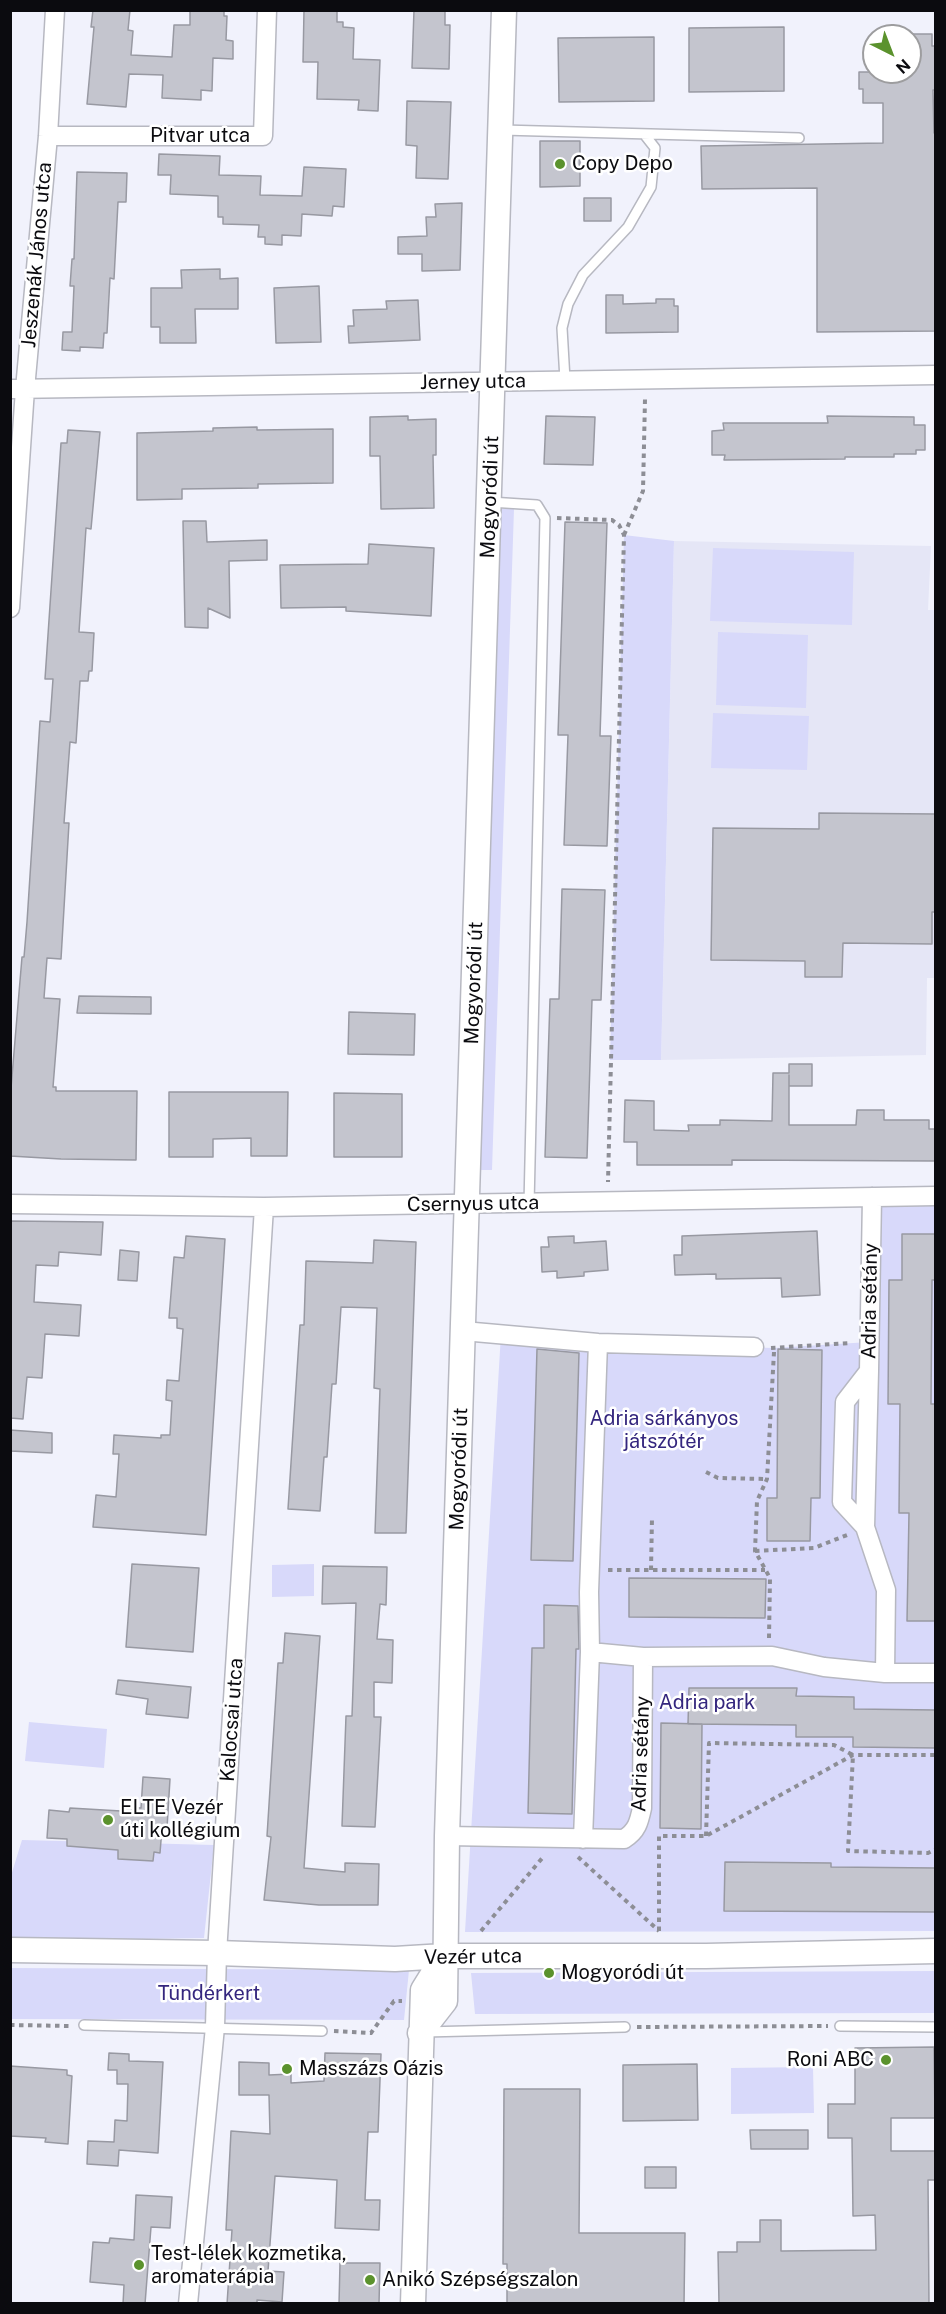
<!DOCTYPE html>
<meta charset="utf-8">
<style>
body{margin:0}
#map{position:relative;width:946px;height:2314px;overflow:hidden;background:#f1f2fc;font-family:"Public Sans",sans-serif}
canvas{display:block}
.frame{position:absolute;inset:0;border:12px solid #0b0b0f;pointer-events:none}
.north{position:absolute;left:862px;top:24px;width:60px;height:60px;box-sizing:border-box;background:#fff;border:2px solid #9d9d9f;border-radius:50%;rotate:138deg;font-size:16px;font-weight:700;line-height:24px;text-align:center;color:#0b0b0f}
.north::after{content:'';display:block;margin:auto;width:21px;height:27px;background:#5b922d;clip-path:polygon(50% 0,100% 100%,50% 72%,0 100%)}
</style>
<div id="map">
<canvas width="946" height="2314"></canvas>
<div class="frame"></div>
<div class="north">N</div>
</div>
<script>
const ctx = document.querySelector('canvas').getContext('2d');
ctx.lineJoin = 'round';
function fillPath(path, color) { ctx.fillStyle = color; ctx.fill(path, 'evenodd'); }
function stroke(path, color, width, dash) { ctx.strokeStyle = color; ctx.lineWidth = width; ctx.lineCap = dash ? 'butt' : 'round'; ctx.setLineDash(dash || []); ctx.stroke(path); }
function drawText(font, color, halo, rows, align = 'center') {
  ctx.font = font + ' "Public Sans",sans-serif'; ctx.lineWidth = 5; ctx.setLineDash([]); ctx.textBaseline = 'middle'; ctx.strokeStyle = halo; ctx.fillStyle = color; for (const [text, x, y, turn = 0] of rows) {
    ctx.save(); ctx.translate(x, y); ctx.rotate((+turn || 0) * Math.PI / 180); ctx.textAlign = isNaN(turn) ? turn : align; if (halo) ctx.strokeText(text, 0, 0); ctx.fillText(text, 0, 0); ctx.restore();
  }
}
const built = new Path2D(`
 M674,541L931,546L928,610H936V978H927L926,1055L661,1060Z`);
const green = new Path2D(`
 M495,509H514L492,1170H473Z
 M624,535L674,541L661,1060H610Z
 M713,548L854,552L852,625L710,621Z
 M718,632L808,635L806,708L716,705Z
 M713,713L809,716L807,770L711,768Z
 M935,1196V1931L465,1932L501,1334L598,1343L774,1348L869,1342L872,1197Z
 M314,1564V1596L272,1597V1565Z
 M29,1722L107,1729L104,1768L25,1761Z
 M22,1840L214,1845L204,1938L11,1941L10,1879Z
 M11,1968L409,1970L404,2020L11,2019Z
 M935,1971V2013L475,2014L471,1973Z
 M813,2067L814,2113L731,2114V2068Z`);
const building = new Path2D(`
 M93,10H130L128,30L133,31L131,55L172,57L174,25H190V10H224V16H227L226,40L233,41V59L213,58L212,91L201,90V100L162,98L163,75L129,74L126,107L87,104L94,27H91Z
 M304,10H337V22H343V27L354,28L353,59L380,60L378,111L358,110L359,100L317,99L318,62H303Z
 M414,10H445V25H450L449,69L412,68Z
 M784,27V91L689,92V28Z
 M910,34H932V46H936V90H933L934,133H936V331L817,332V188L702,189L701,146L883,143V103H863V89H859V72H910Z
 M654,37V101L559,102L558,38Z
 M407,101L451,102L448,179L416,178L417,146L406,145Z
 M540,141H580V186L540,187Z
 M159,154L220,156L219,175L261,176L260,195L302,196L304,167L346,169L344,207L333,206L332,216L302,214L301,236L282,235V245L265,244V237H258L259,225L223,224V217H218V196L170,194L171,175H158Z
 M77,172L127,173L126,202H118L114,279L110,278L107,333H104L103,348L80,347V351L62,350L63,332H72L74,286H70L72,259H74Z
 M584,198H611V221H584Z
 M462,203L460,270L422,271V254H398V237L427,236L426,217H436L435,204Z
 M220,269V279L238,278V309H195L196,343H160V327H151V288H182L181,270Z
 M319,286L321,342L276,343L274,288Z
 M606,295H623V304L656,303V299H674V306H678V332L606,333Z
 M418,300L420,340L349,343L348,326H354L353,310L387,309L386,301Z
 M408,416V420L436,419V455H433L434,508L381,509L380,456H370V417Z
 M546,416L595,417L593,465L544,464Z
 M827,416L914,417V425H925V450H916V454H894V457H845V459L724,460L725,455H712V431L724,430L723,423H828Z
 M257,427V430L333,429V483L258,484V488L182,489V499L137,500V433L213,431V428Z
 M68,430L100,432L91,529L86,528L79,632L94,633L92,671H89L88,681H80L76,743L70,742L64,823H69L61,959L47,958L44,998L60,999L53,1087H56V1091H137L136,1160L61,1159L10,1156V1100L22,957H24L27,922L40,721L50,722L53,679H45L61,443H67Z
 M183,521H206L207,542L267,540V560L229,561L230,618L208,608V628L185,627Z
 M565,522L607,523L600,736H611L607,846L564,845L568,735H558Z
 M369,544L434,548L431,616L346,611V607L281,608L280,565L368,564Z
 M819,813L936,814V912H932V944L843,943L842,977H805V961L711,960L713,828L819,829Z
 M562,889L605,890L601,1000H592L587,1158L545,1157L550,999H559Z
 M79,996L151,997V1014L77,1013Z
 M349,1012L415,1014L414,1055L348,1054Z
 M789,1064H812V1086H789V1075V1125H856L857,1110H884V1120H929V1129H936V1161L732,1160V1165H637V1142H624L625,1100L654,1101V1130L689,1131L688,1125H720V1120L772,1121L773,1073H789Z
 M169,1092H288L287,1156H251V1138L213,1139V1157H169Z
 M334,1093L402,1094V1157H334Z
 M10,1221L103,1222L101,1255L59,1252L58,1266L36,1265L34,1302L81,1305L79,1336L45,1334L42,1378L27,1377L23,1419L10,1418Z
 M817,1231L820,1295L782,1297L781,1278L716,1279V1274L675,1275L674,1255H682V1236Z
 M902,1234H936V1280H932L931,1404H936V1621H907L909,1513H899L900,1404H888L889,1280H902Z
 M186,1236L225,1239L206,1535L93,1527L96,1495L116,1497L119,1454H113L114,1435L161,1438V1435H170L172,1401L166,1400L167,1380L179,1381L183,1329L177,1328V1318H169L174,1257L184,1258Z
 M574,1236V1243L606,1241L608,1270L584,1272V1276L557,1278V1271L542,1272L541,1247H549L548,1237Z
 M374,1240L416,1242L406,1533H375L380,1389L374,1388L377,1308L341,1307L336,1384H332L327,1457H324L320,1511L288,1509L300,1325H304L306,1261L373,1263Z
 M120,1250L139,1252L137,1281L118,1280Z
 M537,1349L579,1353L573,1561L531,1560Z
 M778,1349L822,1350L820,1498H811L810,1541H767V1498H777Z
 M10,1430L52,1433V1453L10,1451Z
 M132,1564L199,1568L193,1652L126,1647Z
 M323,1566L387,1567L386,1605L380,1604L377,1639L393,1640L392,1683L374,1682V1717H381L375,1827L342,1826L346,1716H352L356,1603L322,1604Z
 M629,1578L766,1579L765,1618L629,1617Z
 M544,1605L578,1606L579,1649H576L572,1814L528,1813L532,1648H544Z
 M285,1633L320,1636L304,1868L345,1872V1863L379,1864L378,1905H319L264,1900L271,1837L267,1836L278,1663H283Z
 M118,1680L191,1687L188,1718L146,1714L148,1699L116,1694Z
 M689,1688H797L796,1696L854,1697V1709L936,1710V1748L853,1747V1737H796V1725L688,1724Z
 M661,1723L702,1724L701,1829L660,1828Z
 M143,1777L170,1779L167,1828H162L160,1853L154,1852L153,1861L118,1859V1850L67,1846V1839L47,1838L49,1810L69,1812L70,1808L121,1811L122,1807L141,1808Z
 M725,1862L831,1863V1867L936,1868V1912L724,1911Z
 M934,2047L935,2118H891V2151H936V2180H928L929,2304H719L718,2252H737V2242H760V2220H781V2251L876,2250L875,2215L853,2216L852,2138H828V2104H855V2048Z
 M109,2053L129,2054V2061L163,2062L158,2153L119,2150L118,2166L87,2164L88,2141L114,2142L115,2120L127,2121L128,2084H117V2070H108Z
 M325,2053L381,2054L378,2132H368L365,2200H380L379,2230L335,2228L337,2180L275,2176L268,2271L284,2272L282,2302L257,2300V2304H227L232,2230H226L231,2131L270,2134L269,2095H239V2062L269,2063V2075L291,2074V2083L324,2081Z
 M697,2064L698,2120L623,2121V2065Z
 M10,2066L67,2070V2075L72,2076L68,2144L45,2142L46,2138L10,2136Z
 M504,2089H580L579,2233H685L684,2304H507V2264H503Z
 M750,2130H808V2149H751Z
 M645,2167H676V2188H645Z
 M136,2195L172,2197L170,2228L151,2227L145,2304H123L124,2285L90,2282L93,2242L109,2243L110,2238L134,2240Z
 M340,2263H380L379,2304H339Z`);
const path = new Path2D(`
 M557,518L612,520L619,525L624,535L608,1182
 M624,535L643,491L645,399
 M771,1348L850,1343
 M706,1472L718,1478L767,1479
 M755,1551L814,1548L847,1535
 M608,1570H765
 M651,1570L652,1518
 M769,1638L770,1578L755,1551L757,1501L767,1479L774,1352
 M706,1836L709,1743L834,1745L853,1755L848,1851L928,1853L936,1849
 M578,1857L659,1931
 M481,1931L544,1856
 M659,1931V1836H706L853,1755H936
 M10,2025L71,2026
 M637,2027L828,2026
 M334,2031L371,2033L394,2001H402`);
const service = new Path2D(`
 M502,130L799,138
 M565,380L562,328L568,304L583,275L628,227L651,187L655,148L644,134
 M490,502L537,505L545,518L529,1204
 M84,2025L322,2031
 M840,2026L936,2027
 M425,2032L625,2027`);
const minor = new Path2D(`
 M48,136H263L267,10
 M10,389L936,375
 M10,608L25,389L48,136L55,10
 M872,1197L869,1371L845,1402L842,1502L865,1527L886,1590L885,1673
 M10,1204L264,1207L936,1196
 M463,1331L598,1343L754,1347
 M598,1343L589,1592L590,1652L643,1657L772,1656L824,1667L885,1673H936
 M865,1527L869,1371
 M447,1836L624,1839C637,1831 639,1822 642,1808L643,1657
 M583,1839L590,1652
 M188,2304L215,2027L217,1953L264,1207`);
const tertiary = new Path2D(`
 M10,1950L217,1953L395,1959L444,1956H706L936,1951
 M420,2033L445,2001L447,1836L504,10
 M413,2304L423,1990L444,1956`);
const markers = [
 [560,164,6,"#5b922d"],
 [108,1820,6,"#5b922d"],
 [549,1973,6,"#5b922d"],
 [886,2060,6,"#5b922d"],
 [287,2069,6,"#5b922d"],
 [139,2265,6,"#5b922d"],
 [370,2280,6,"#5b922d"]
];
const streetNames = [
 ["Pitvar utca",200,136],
 ["Jeszenák János utca",37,255,-85],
 ["Jerney utca",473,382,-1],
 ["Mogyoródi út",490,497,-88],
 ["Mogyoródi út",474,983,-88],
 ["Csernyus utca",473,1204,-1],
 ["Adria sétány",870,1301,-89],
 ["Mogyoródi út",459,1469,-88],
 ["Kalocsai utca",232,1720,-86],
 ["Adria sétány",641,1754,-88],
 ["Vezér utca",473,1957,-1]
];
const poiNames = [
 ["Copy Depo",572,164],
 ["ELTE Vezér",120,1808],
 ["úti kollégium",120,1831],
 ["Mogyoródi út",561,1973],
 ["Roni ABC",874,2060,"right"],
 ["Masszázs Oázis",299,2069],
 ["Test-lélek kozmetika,",151,2254],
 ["aromaterápia",151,2277],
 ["Anikó Szépségszalon",382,2280]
];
const parkNames = [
 ["Adria sárkányos",664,1419],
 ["játszótér",664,1442],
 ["Adria park",707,1703],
 ["Tündérkert",209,1994]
];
fillPath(built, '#e5e6f6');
fillPath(green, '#d8d9fa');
fillPath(building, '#c4c5ce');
stroke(building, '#9899a2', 1.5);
stroke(service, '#b7b8c1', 12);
stroke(minor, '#b7b8c1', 21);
stroke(tertiary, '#b7b8c1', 27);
stroke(path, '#8d8e95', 4, [4.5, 4.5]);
stroke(service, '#fff', 9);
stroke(minor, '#fff', 18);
stroke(tertiary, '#fff', 24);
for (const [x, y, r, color] of markers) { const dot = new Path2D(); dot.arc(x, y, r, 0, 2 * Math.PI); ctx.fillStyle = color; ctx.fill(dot); stroke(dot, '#fff', 2); }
drawText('20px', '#0b0b0f', '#fff', streetNames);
drawText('20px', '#0b0b0f', '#fff', poiNames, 'left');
drawText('20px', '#34267e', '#fff', parkNames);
</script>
